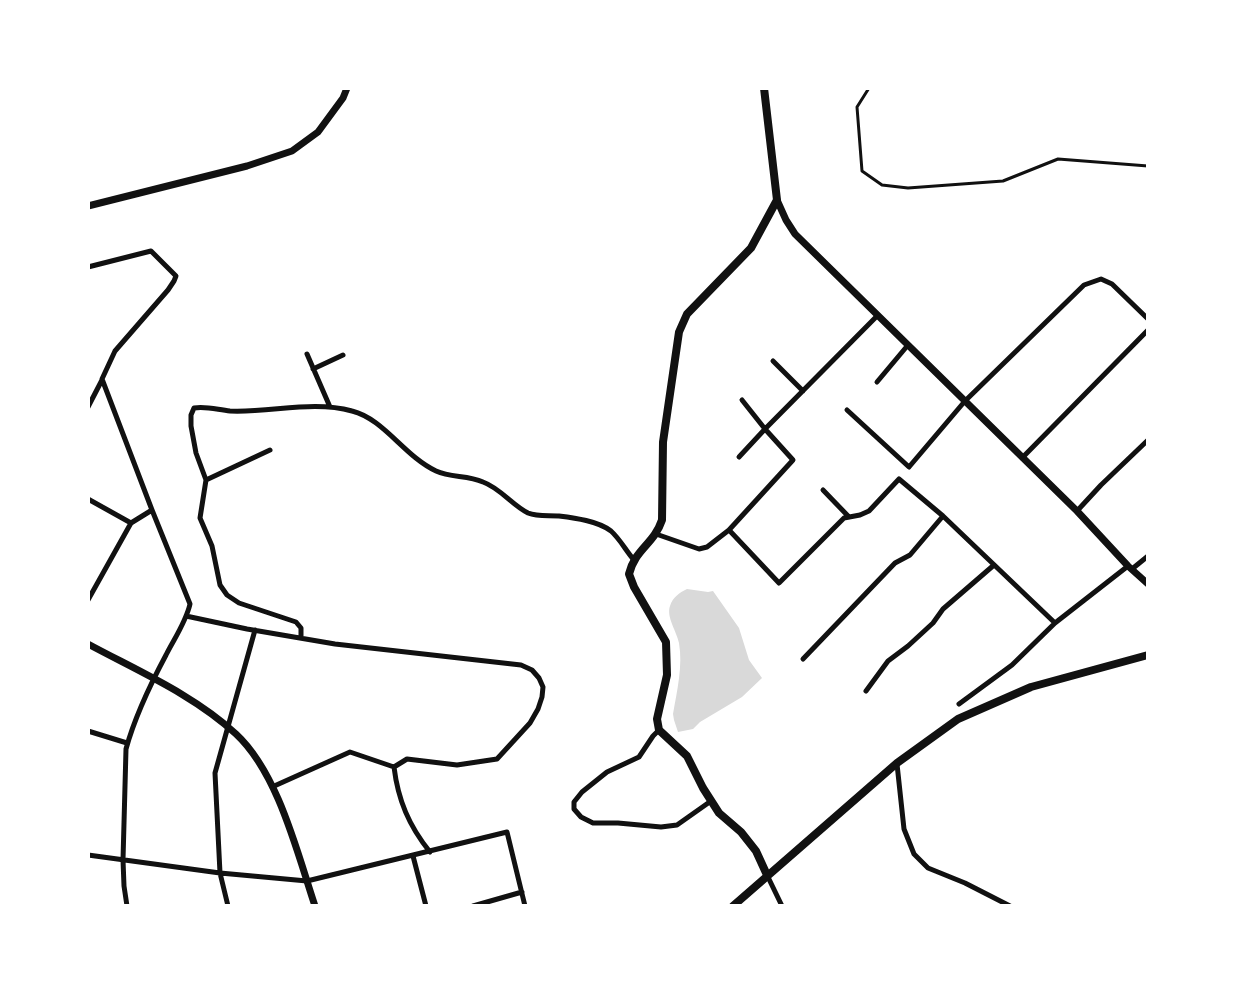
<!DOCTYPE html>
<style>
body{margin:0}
#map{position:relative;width:1236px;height:994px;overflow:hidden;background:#fff;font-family:"Alegreya Sans",sans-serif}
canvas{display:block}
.frame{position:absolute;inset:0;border:90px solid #fff;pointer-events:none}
</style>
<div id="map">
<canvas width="1236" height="994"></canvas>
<div class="frame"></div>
</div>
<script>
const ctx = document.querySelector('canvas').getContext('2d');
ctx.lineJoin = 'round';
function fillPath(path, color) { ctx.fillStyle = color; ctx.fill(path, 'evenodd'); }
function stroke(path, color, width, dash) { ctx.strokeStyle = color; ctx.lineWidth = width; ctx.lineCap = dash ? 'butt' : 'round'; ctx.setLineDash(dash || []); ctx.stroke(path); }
const water = new Path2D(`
 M687,589L708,592L713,591L739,628L749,660L762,678L742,697L700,722L693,729L678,732L674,720L673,714C677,691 683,666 679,643C677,632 666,617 670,606C673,597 679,593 687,589Z`);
const service = new Path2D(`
 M869,88L857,107L862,171L882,185L908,188L1003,181L1058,159L1148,166`);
const minor = new Path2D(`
 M88,267L151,251L176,276L174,281L168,290L115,351L102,379L152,510L190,604C186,622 174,639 166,655C150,685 135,716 126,749L123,860L124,886L127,906
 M307,354L330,407
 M773,361L803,391
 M313,369L343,355
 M877,382L908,345
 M88,407L102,380
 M847,410L909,467L965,401L1084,285L1101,279L1112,284L1148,319
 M739,457L765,429L742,400
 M1022,458L1148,330
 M206,480L270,450
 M823,490L849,517
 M88,499L131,523
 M1077,511L1101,485L1148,440
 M729,530L793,460L765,429L878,315
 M656,534L699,549L707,547L729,530L779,583L844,518L860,515L869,511L899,479L943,516L1055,623L1128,566
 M1132,569L1148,556
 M88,600L131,523L152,510
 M186,616L247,629L335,644L521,665L532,670L539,678L543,687L542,697L538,709L530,723L497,759L457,765L407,759L394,767L350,752L272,787
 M301,638V628L296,622L239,603L227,595L220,585L212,546L200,518L206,480L196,453L191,426V415L194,408C207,406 218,410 230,411C271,413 312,400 352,411C384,419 404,456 436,471C451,478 467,475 483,482C500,488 512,505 528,513C538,517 549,515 559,516C575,518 598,521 611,531C620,539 626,551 634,560
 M803,659L895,563L910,555L943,516
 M866,691L888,661L908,646L933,623L943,609L994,565
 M959,704L1012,665L1055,623
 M659,730L653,736L639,757L607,772L582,792L574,802V809L581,817L593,823H618L661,827L677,825L711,801
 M88,731L127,743
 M897,764L904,829L914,854L928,868L965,883L1010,906
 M394,767C398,800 409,826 430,852
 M88,855L220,873L307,881L507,832L525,906
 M413,856L426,906
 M767,875L782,906
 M228,906L220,873L215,773L255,630
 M473,906L522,892`);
const tertiary = new Path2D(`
 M777,200L786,220L795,234L1077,511L1128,566L1148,584
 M88,206L247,166L292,151L318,132L343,98L347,88
 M88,644C138,671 194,695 236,734C278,773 297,852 315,906`);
const secondary = new Path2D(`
 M764,88L777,200L751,248L687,314L679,332L663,442L662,520C654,544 635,549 629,574L634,587L666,642L667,675L657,719L659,730L687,756L703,788L719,813L741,832L756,851L767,875
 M733,906L897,763L958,719L1031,687L1148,655`);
fillPath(water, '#d9d9d9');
stroke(service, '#111', 3);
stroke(minor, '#111', 5);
stroke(tertiary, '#111', 7);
stroke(secondary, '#111', 8);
</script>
